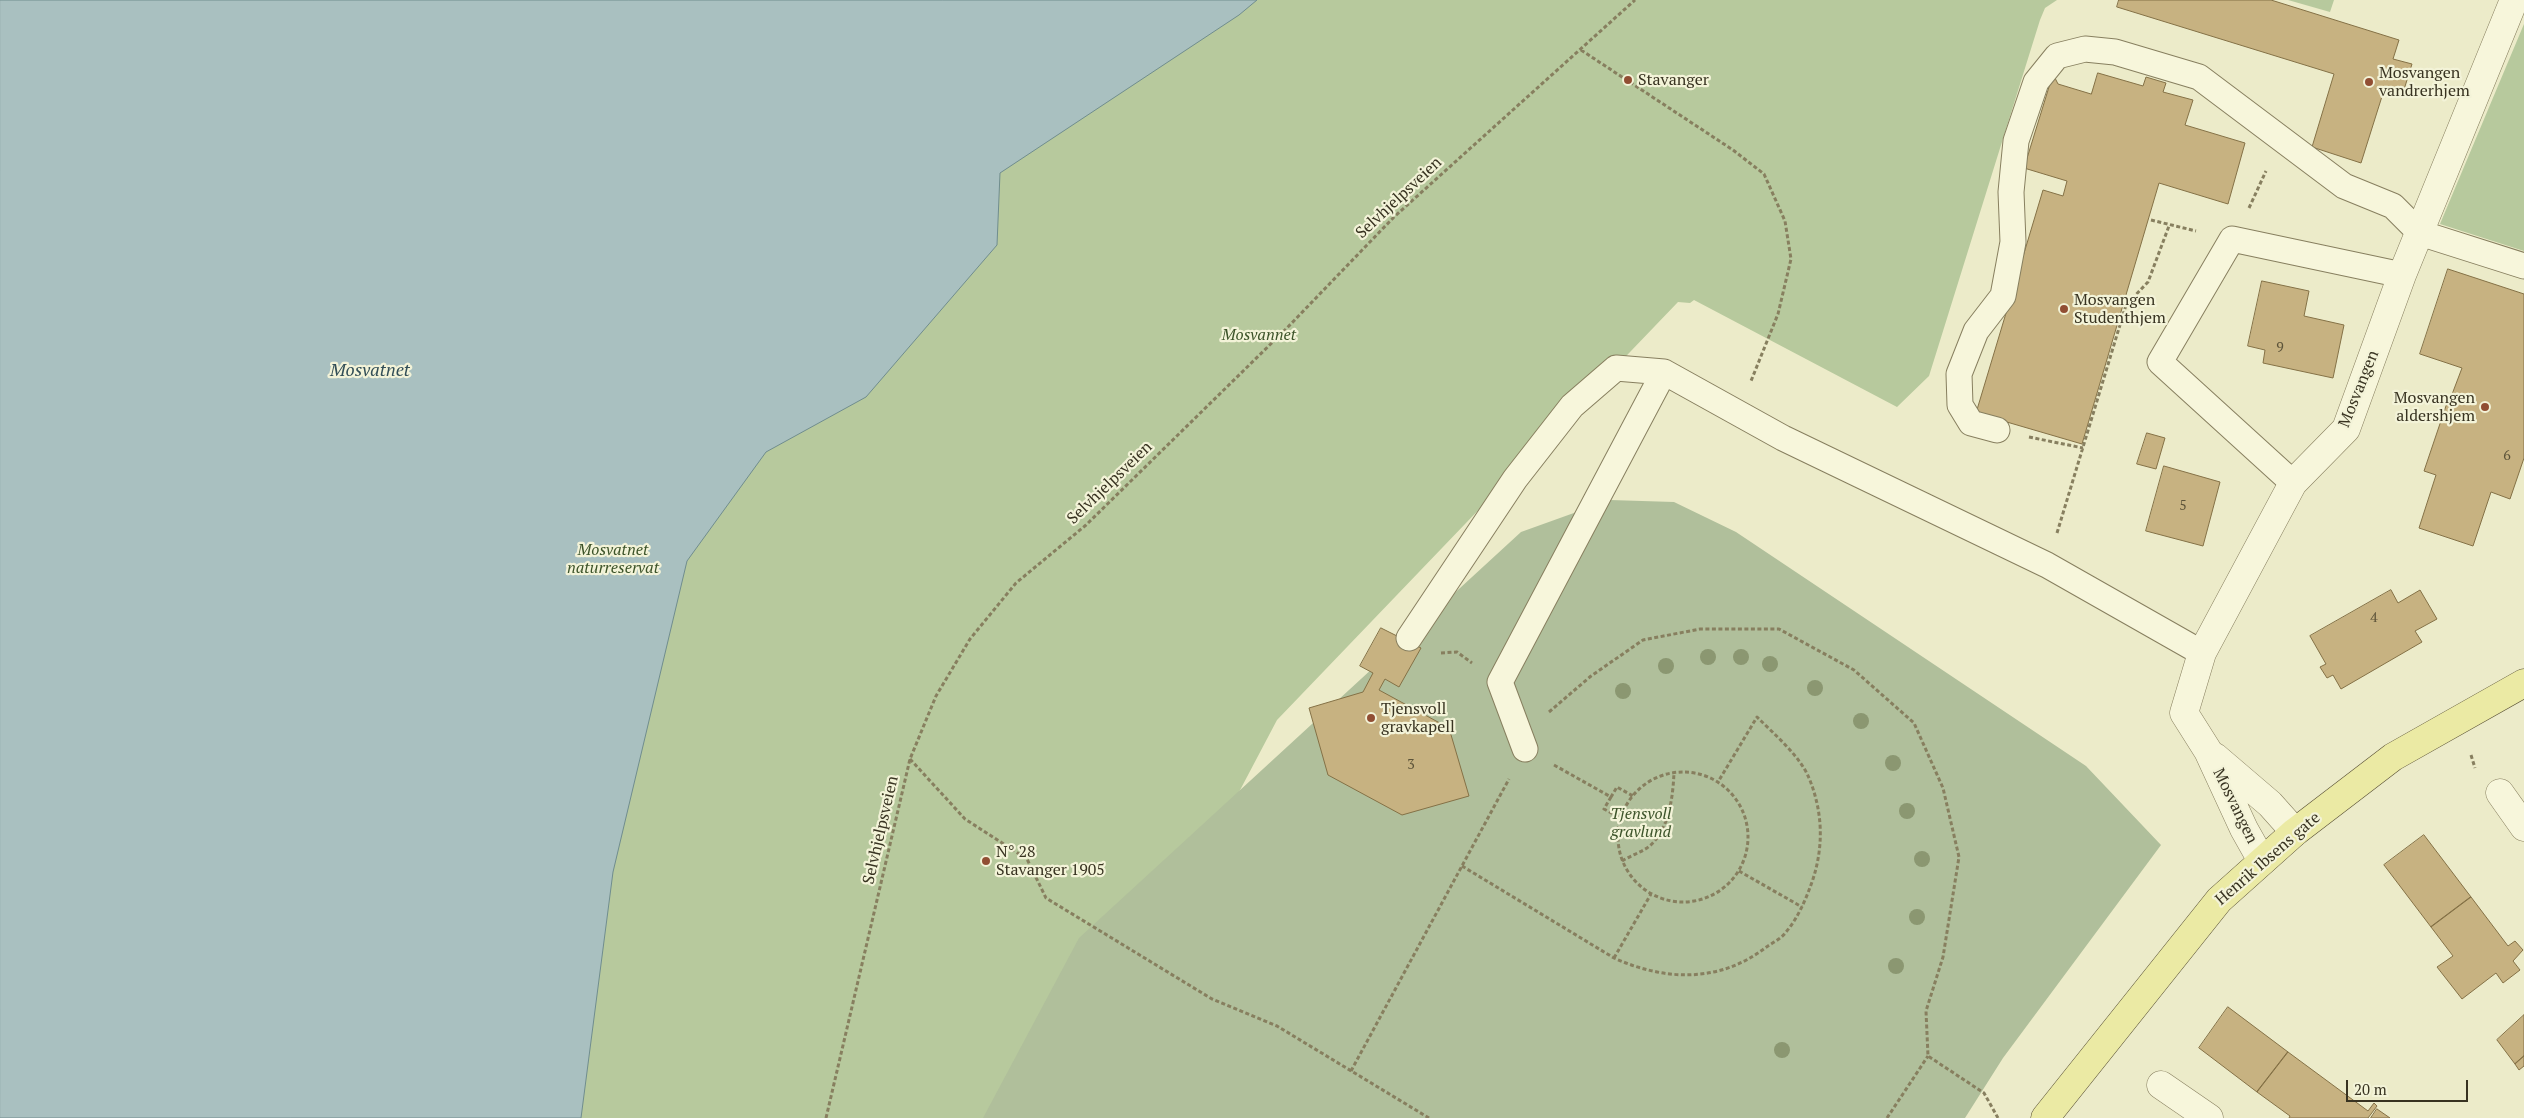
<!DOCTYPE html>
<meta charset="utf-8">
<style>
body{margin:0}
#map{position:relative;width:2524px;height:1118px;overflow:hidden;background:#ecebc9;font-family:"PT Serif",serif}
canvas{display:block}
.scale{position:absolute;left:2346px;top:1080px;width:122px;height:22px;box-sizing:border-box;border:2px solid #383321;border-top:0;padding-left:6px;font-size:15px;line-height:18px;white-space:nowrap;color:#383321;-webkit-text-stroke:4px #f3f3d8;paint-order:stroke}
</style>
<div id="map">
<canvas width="2524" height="1118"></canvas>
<div class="scale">20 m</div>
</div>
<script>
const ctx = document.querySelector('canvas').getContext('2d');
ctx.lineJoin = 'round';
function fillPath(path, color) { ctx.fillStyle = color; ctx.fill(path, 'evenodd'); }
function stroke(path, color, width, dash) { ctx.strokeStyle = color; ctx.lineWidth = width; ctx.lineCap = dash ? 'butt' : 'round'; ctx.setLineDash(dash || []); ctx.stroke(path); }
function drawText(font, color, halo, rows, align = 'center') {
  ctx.font = font + ' "PT Serif",serif'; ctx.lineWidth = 4.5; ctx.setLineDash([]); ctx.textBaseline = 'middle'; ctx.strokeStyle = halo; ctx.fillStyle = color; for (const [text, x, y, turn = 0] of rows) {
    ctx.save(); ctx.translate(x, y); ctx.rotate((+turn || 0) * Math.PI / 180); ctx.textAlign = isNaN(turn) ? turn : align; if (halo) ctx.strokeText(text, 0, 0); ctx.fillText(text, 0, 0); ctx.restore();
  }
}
const green = new Path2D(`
 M0,0H2057L2045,8L2040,20L1929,376L1897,407L1694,300L1690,303L1678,302L1277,720L1219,830L1107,1118H0Z
 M2288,0H2334L2330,12Z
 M2524,24V251L2440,224Z`);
const cemetery = new Path2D(`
 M1610,500L1674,502L1736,532L2086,766L2161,845L2003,1058L1965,1118H983L1079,938L1521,532Z`);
const water = new Path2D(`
 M0,0H1257L1239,15L1000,173L997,245L866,397L766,452L687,561L613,872L581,1118H0Z`);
const building = new Path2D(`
 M2119,0H2271L2399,40L2393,59L2412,64L2402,96L2384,90L2361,163L2312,147L2334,74L2117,7Z
 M2098,73L2143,86L2146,77L2166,83L2163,92L2193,100L2185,125L2245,143L2228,204L2159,183L2082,444L1976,413L2043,190L2063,196L2067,181L2024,168L2053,74L2058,84L2091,94Z
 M2448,269L2524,294V458L2510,499L2491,492L2473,546L2419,528L2436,475L2424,471L2449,397H2451L2462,368L2420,354Z
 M2262,281L2309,291L2304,316L2344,325L2333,378L2263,363L2265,350L2248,346Z
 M2147,433L2165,438L2156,469L2137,464Z
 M2164,466L2220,482L2203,546L2146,531Z
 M2391,590L2398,603L2420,590L2437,619L2415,631L2422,642L2341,689L2333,675L2327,678L2320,667L2326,664L2310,636Z
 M1381,628L1421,648L1399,687L1385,679L1379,690L1449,728L1469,796L1402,815L1328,775L1309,708L1363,692L1373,673L1360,666Z
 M2424,835L2471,897L2431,927L2384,865Z
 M2471,897L2508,946L2515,941L2523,950L2513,961L2520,970L2503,983L2496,973L2462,999L2437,967L2453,956L2431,927Z
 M2228,1007L2288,1052L2257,1092L2199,1048Z
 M2524,1015V1056L2515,1064L2497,1040Z
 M2288,1052L2368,1111L2374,1103L2377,1106L2368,1118H2289L2290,1116L2257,1092Z
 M2524,1056V1066L2519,1070L2515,1064Z
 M2377,1109L2390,1118H2371Z`);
const path = new Path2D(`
 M1581,50L1733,150L1764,174L1785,221L1791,259L1778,314L1751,381
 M2249,208L2266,171
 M2151,220L2196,231
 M2029,437L2083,448
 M2057,533L2126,305L2148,282L2169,226
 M1441,653L1457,652L1472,663
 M1549,712L1591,676L1643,640L1700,629H1779L1854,670L1914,723L1943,788L1959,857L1943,957L1926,1011L1928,1056L1984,1093L1998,1118
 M2471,755L2475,768
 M910,759L965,819L1027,859L1046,898L1212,999L1277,1026L1429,1118
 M1554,765L1611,797L1617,787L1633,796
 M1618 837a65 65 0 1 1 130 0a65 65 0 1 1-130 0Z
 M1611,797L1604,809L1621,818
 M1622,861C1630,856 1639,853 1647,848C1669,832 1673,797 1674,772
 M1462,866L1614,958C1665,981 1719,983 1765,948C1772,943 1781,939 1786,932C1798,918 1806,899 1812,882C1824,847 1823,812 1809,778C1800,756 1774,734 1757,717L1718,782
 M1739,871L1802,907
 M1614,958L1651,894
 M1351,1071L1509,779
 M826,1118L910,759L936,696L970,639L1016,583L1086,525L1286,329L1394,217L1635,0
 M1887,1118L1928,1056`);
const service = new Path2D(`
 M1664,372L1783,438L2047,565L2202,653
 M1997,430L1971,423L1960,405L1959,374L1976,331L2003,296L2013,242L2011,192L2016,141L2036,82L2057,56L2085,49L2115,52L2199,77L2344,186L2393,206L2420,233L2524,266
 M2293,483L2160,362L2232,239L2402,275
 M1409,638L1515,479L1572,406L1616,368L1664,372L1500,682L1525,749`);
const minor = new Path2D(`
 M2215,757L2270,804L2295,832
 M2500,793L2524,827
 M2262,861L2244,829L2208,751L2184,713L2202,653L2293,483L2346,429L2402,275L2514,0
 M2161,1085L2209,1118`);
const primary = new Path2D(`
 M2045,1118L2219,900L2295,832L2393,757L2524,683`);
const trees = [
 [1708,657],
 [1741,657],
 [1770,664],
 [1666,666],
 [1815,688],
 [1623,691],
 [1861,721],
 [1893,763],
 [1907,811],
 [1922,859],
 [1917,917],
 [1896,966],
 [1782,1050]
];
const markers = [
 [1628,80,5,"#914e33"],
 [2369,82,5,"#914e33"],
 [2064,309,5,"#914e33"],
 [2485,407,5,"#914e33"],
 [1371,718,5,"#914e33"],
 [986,861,5,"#914e33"]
];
const numberNames = [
 ["9",2280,348],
 ["6",2507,456],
 ["5",2183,506],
 ["4",2374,618],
 ["3",1411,765]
];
const poiNames = [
 ["Mosvangen",2379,73],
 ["vandrerhjem",2379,91],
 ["Stavanger",1638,80],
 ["Mosvangen",2074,300],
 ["Studenthjem",2074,318],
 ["Mosvangen",2475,398,"right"],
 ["aldershjem",2475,416,"right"],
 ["Tjensvoll",1381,709],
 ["gravkapell",1381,727],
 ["N° 28",996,852],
 ["Stavanger 1905",996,870]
];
const streetNames = [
 ["Selvhjelpsveien",1399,198,-43],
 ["Mosvangen",2359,389,-68],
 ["Selvhjelpsveien",1110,483,-44],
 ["Mosvangen",2235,806,64],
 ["Selvhjelpsveien",881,830,-77],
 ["Henrik Ibsens gate",2268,859,-41]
];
const parkNames = [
 ["Mosvannet",1259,335],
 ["Mosvatnet",613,550],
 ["naturreservat",613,568],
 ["Tjensvoll",1641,814],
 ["gravlund",1641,832]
];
const waterNames = [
 ["Mosvatnet",370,371]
];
fillPath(green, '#b7c99d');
fillPath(cemetery, '#b0bf9b');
fillPath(water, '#a9c0c0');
stroke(water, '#708d8e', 1);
fillPath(building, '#c7b281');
stroke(building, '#847146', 1);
stroke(service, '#877f5f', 27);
stroke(minor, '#877f5f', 29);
stroke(primary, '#554c32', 29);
stroke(path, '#877f5f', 3, [4, 2.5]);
stroke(service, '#f7f6db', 25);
stroke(minor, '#f7f6db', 28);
stroke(primary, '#ebeaa4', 28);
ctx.fillStyle = '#8b9771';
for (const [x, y] of trees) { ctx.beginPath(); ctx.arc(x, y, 8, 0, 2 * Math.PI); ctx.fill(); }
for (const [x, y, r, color] of markers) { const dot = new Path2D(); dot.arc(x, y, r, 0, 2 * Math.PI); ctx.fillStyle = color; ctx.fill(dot); stroke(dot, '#f3f3d8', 2); }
drawText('14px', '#5c5339', null, numberNames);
drawText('16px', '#383321', '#f3f3d8', poiNames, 'left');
drawText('16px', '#383321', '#f3f3d8', streetNames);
drawText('italic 16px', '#3c5329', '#f3f3d8', parkNames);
drawText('italic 18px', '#324e57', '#f3f3d8', waterNames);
</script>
